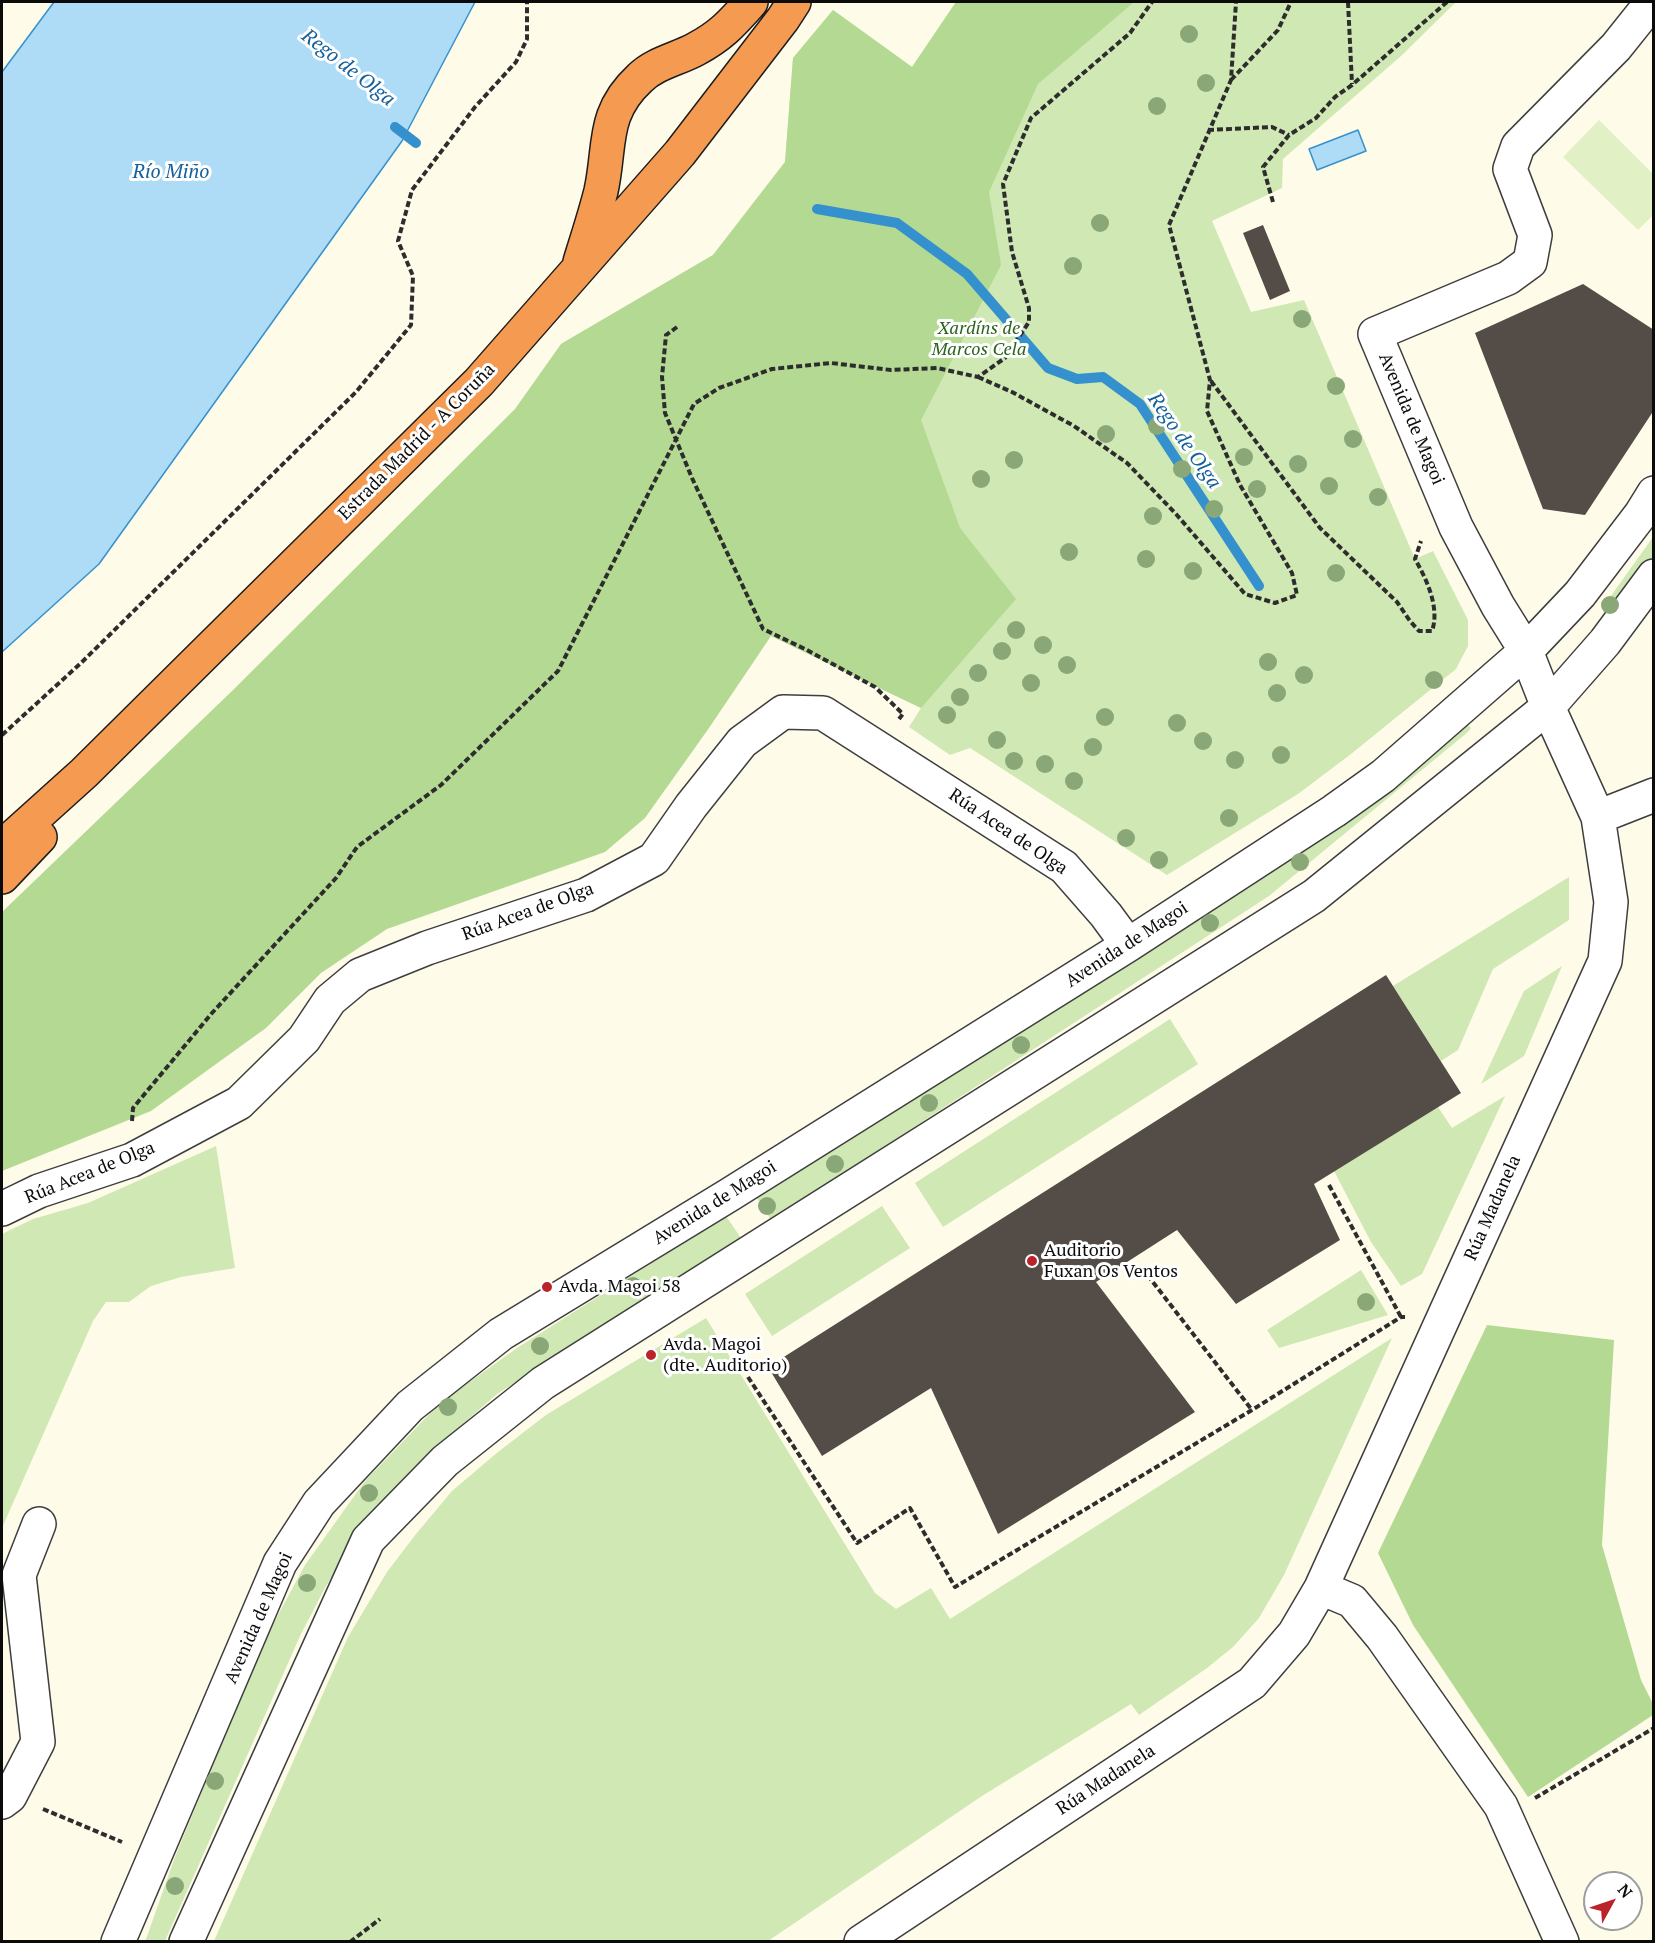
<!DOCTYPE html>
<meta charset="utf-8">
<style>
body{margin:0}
#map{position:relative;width:1655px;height:1943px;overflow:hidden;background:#fffbe9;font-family:"PT Serif",serif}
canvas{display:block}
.frame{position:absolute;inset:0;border:3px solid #0b0b0b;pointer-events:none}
.north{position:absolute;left:1583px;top:1871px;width:60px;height:60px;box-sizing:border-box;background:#fff;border:2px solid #9d9d9d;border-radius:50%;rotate:50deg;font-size:16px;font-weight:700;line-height:24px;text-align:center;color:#0b0b0b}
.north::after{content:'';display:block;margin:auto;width:21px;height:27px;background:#bb232b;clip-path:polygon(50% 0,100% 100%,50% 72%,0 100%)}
</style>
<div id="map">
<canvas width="1655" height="1943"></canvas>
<div class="frame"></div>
<div class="north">N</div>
</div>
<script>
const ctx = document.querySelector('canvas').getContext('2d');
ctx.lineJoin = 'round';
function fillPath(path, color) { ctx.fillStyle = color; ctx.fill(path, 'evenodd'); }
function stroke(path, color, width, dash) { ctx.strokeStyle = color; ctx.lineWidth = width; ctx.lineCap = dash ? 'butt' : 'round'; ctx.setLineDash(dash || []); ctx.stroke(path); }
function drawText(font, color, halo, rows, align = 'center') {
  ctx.font = font + ' "PT Serif",serif'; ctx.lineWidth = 6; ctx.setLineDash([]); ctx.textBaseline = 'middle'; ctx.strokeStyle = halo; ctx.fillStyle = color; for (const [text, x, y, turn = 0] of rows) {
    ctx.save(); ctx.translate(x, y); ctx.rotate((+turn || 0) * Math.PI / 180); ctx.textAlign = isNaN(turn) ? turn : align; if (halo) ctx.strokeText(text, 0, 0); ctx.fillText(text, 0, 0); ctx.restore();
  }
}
const green = new Path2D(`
 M956,2H1456L1401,56L1283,159L1282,188L1212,221L1251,312L1304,300L1415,559L1433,551L1468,620V646L1456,669L1351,754L1298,794L1167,875L970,748L950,755L909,727L921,708L771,636L561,344L713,255L785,162L793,58L833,10L912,67Z
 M1653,537V557L1609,612L1603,607Z
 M1467,724L1471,728L1468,732L1269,896L771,1220L756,1197Z
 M1569,877V920L1493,969L1458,1050L1441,1061L1393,986Z
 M1562,966L1524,1056L1481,1084L1524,991Z
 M1170,1019L1198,1064L943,1227L915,1183Z
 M1505,1096L1422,1274L1401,1286L1371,1242L1334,1171L1438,1107L1452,1128Z
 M216,1146L235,1268L181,1277L151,1286L129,1302H106L93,1321L2,1528V1234L33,1219L88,1203Z
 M882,1206L910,1248L772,1336L745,1294Z
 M726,1216L741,1238L497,1394L432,1451L374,1512L326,1586L300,1636L165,1941L145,1942L175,1857L264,1641L305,1565L365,1481L439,1404L517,1348Z
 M1361,1270L1388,1315L1279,1348L1267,1330Z
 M706,1318L875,1593L896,1609L931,1588L950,1619L1392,1338L1284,1575L1259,1618L1233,1647L1207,1668L1139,1715L1131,1704L982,1796L768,1941H214L348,1637L387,1572L416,1534L452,1491L498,1452L546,1415Z`);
const forest = new Path2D(`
 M956,2H1134L1038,84L989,192L1001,265L921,420L960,528L1016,599L921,708L771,636L709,728L645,818L605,852L387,929L321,973L266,1028L151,1111L2,1171V912L231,692L515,409L561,344L713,255L785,162L793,58L833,10L912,67Z
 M1487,1325L1614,1340L1602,1545L1641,1680L1653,1704V1715L1528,1797L1413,1625L1378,1553Z`);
const pitch = new Path2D(`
 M1599,120L1653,174V215L1638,230L1563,157Z`);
const water = new Path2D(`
 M54,2H475L402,141L99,564L2,652V72Z
 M1358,130L1366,151L1317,170L1309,149Z`);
const stream = new Path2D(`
 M395,127L416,143
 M817,209L897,223L967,274L1048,368L1077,379L1103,377L1140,404L1259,586`);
const building = new Path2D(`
 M1263,225L1290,291L1270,300L1243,233Z
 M1583,284L1654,330V410L1585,515L1543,509L1475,333Z
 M1386,975L1461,1093L1314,1184L1340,1240L1236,1304L1177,1230L1096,1282L1195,1412L998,1534L931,1388L822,1456L768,1367Z`);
const path = new Path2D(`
 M1348,2L1352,84
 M1231,80L1278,30L1291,2
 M1208,130L1272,127L1289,135
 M1273,202L1263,167L1289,135L1316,118L1335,97L1352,85L1447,2
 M677,327L666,335L662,377L665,413L692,478L763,629L805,649L875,687L903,714L899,719
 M978,377L1012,392L1074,426L1127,463L1176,514L1245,594L1275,603L1297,595L1292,573L1240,485L1207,411L1210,380L1169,225L1231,80L1236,2
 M1211,381L1320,528L1397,602L1410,621L1419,631H1432C1440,608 1427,580 1415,559L1421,541
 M2,735L81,663L356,392L411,325L413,276L398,241L412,190L475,107L516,62L527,39V2
 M132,1121L133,1108L212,1013L336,878L357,847L441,785L558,671L694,404L719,388L772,369L831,363L891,370L937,368L978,377L1005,358L1029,322V308L1012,252L1003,184L1031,118L1130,33L1152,2
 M1329,1185L1401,1317
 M1142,1268L1252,1410
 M748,1377L857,1543L910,1508L955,1587L1252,1410L1401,1317H1405
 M1535,1798L1654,1728
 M43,1809L122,1842
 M350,1942L380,1919`);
const minor = new Path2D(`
 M1598,817L1654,795
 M2,1209L39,1191L132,1160L239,1103L304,1039L330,1000L360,975L427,948L586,895L654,859L691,806L742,742L783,712L823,713L1064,867L1106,915L1128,945
 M1321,1588L1352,1601L1382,1637L1501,1806L1562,1942
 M2,1802L10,1796L38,1742L19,1575L39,1524
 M118,1942L280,1563L319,1503L410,1406L501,1334L729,1195L1128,945L1334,811L1383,776L1526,651L1580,594L1641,514L1654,493
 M186,1942L368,1540L445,1461L543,1383L1314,896L1548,707L1605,642L1654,576
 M861,1942L1252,1683L1294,1634L1321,1588L1605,961L1611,902L1598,817L1548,707L1526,651L1498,606L1456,527L1375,334L1508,278L1530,262L1535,235L1510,169L1518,146L1616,47L1652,2`);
const highway = new Path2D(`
 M580,262C587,239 595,215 601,191C611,146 601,114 640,78C655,63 678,59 696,49C722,35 732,23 751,2
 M2,847L84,773L479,382L680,153L783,19L794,2
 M2,877L40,837`);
const trees = [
 [1189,34],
 [1206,83],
 [1157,106],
 [1100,223],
 [1073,266],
 [1302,319],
 [1336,386],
 [1157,426],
 [1106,434],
 [1353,439],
 [1244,457],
 [1014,460],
 [1298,464],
 [1182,469],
 [981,479],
 [1329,486],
 [1257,489],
 [1378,497],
 [1214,509],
 [1153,516],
 [1069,552],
 [1146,559],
 [1193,571],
 [1336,573],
 [1610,605],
 [1016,630],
 [1043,645],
 [1002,651],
 [1268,662],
 [1067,665],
 [978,673],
 [1304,675],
 [1434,680],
 [1031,683],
 [1277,693],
 [960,697],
 [947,715],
 [1105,717],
 [1177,723],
 [997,740],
 [1203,741],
 [1093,747],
 [1281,755],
 [1235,760],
 [1014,761],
 [1045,764],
 [1074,781],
 [1229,818],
 [1126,838],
 [1159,860],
 [1300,862],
 [1210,923],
 [1021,1045],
 [929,1103],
 [835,1164],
 [767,1206],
 [633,1286],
 [1366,1302],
 [540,1346],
 [448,1407],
 [369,1493],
 [307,1583],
 [215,1781],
 [175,1886]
];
const markers = [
 [1032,1261,6,"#bb232b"],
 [547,1287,6,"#bb232b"],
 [651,1355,6,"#bb232b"]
];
const parkNames = [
 ["Xardíns de",979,329],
 ["Marcos Cela",979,350]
];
const streetNames = [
 ["Avenida de Magoi",1411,419,67],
 ["Estrada Madrid - A Coruña",417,442,-45],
 ["Rúa Acea de Olga",1008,832,34],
 ["Rúa Acea de Olga",528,912,-20],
 ["Avenida de Magoi",1127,945,-33],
 ["Rúa Acea de Olga",90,1173,-22],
 ["Avenida de Magoi",715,1203,-32],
 ["Rúa Madanela",1493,1208,-66],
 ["Avenida de Magoi",259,1618,-66],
 ["Rúa Madanela",1106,1780,-33]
];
const poiNames = [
 ["Auditorio",1044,1251],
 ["Fuxan Os Ventos",1044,1272],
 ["Avda. Magoi 58",559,1287],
 ["Avda. Magoi",663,1345],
 ["(dte. Auditorio)",663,1366]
];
const waterNames = [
 ["Rego de Olga",348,68,38],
 ["Río Miño",171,172],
 ["Rego de Olga",1184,441,55]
];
fillPath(green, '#cfe8b4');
fillPath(forest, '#b3d993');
fillPath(pitch, '#e1f0c5');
fillPath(water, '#aedbf6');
stroke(water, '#3591cd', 1.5);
stroke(stream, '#3591cd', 10);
fillPath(building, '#544c47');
stroke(minor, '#3e3e3e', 36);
stroke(highway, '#1c1c1c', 36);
stroke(path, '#2d2d2d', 4, [6, 3]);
stroke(minor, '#fff', 33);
stroke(highway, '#f59b51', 33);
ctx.fillStyle = '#8aa778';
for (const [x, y] of trees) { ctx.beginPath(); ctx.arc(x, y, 9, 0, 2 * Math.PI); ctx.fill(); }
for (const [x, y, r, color] of markers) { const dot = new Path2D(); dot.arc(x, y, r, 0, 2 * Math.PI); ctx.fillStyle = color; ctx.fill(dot); stroke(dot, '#fff', 2); }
drawText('italic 18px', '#2b621c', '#fff', parkNames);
drawText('18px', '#0b0b0b', '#fff', streetNames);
drawText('18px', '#0b0b0b', '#fff', poiNames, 'left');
drawText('italic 20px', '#15619c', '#fff', waterNames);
</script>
